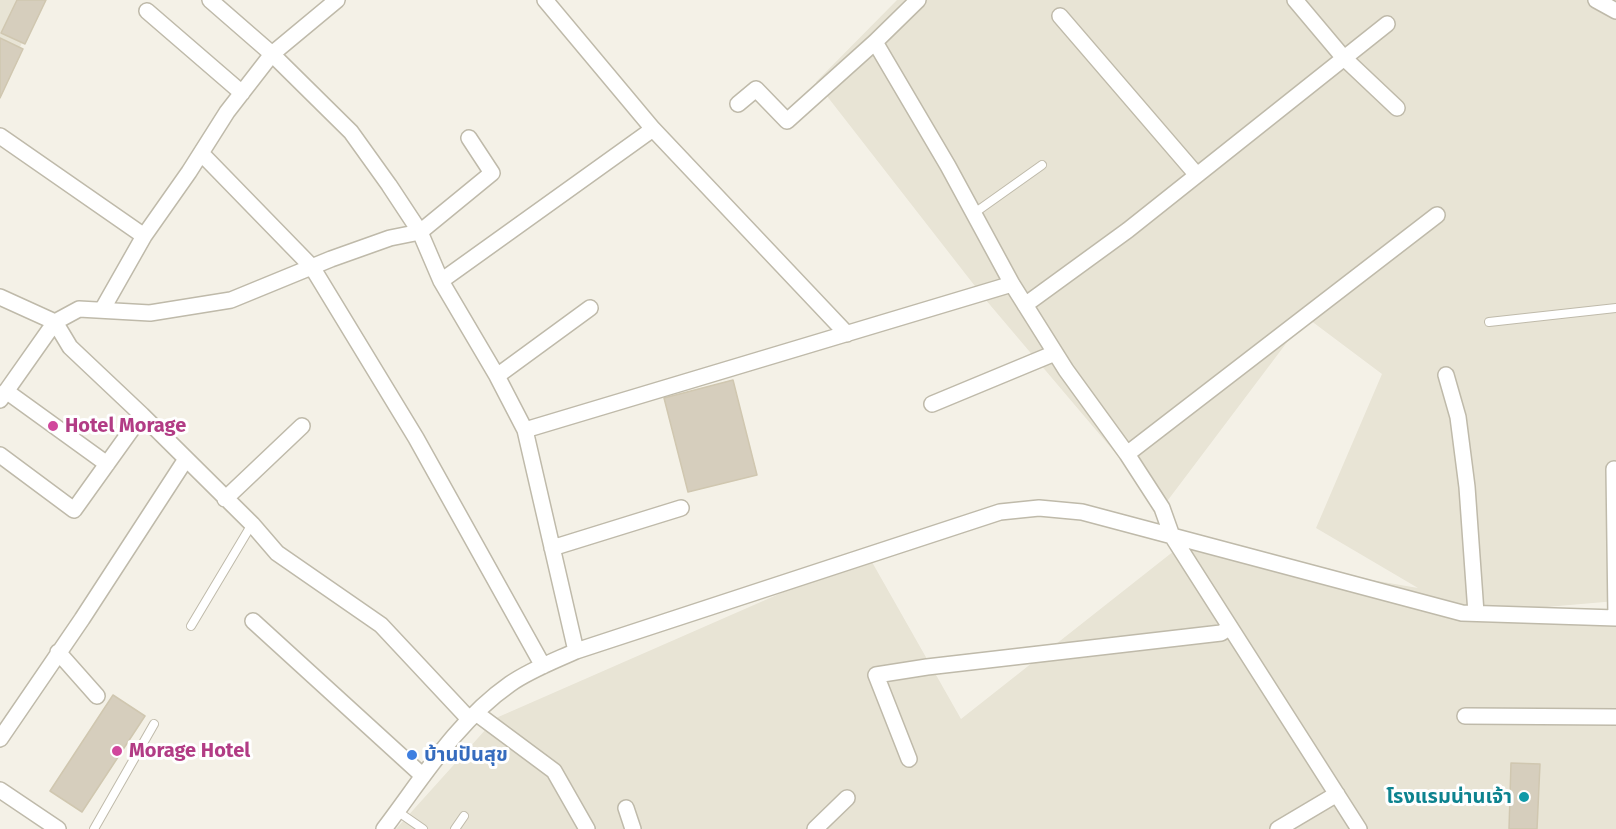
<!DOCTYPE html>
<meta charset="utf-8">
<style>
body{margin:0}
canvas{display:block;background:#f4f1e7}
</style>
<canvas width="1616" height="829"></canvas>
<script>
const ctx = document.querySelector('canvas').getContext('2d');
ctx.lineJoin = 'round';
function fillPath(path, color) { ctx.fillStyle = color; ctx.fill(path, 'evenodd'); }
function stroke(path, color, width, dash) { ctx.strokeStyle = color; ctx.lineWidth = width; ctx.lineCap = dash ? 'butt' : 'round'; ctx.setLineDash(dash || []); ctx.stroke(path); }
function drawText(font, color, halo, rows, align = 'center') {
  ctx.font = font + ' "Fira Sans","Noto Sans Thai",sans-serif'; ctx.lineWidth = 6; ctx.setLineDash([]); ctx.textBaseline = 'middle'; ctx.strokeStyle = halo; ctx.fillStyle = color; for (const [text, x, y, turn = 0] of rows) {
    ctx.save(); ctx.translate(x, y); ctx.rotate((+turn || 0) * Math.PI / 180); ctx.textAlign = isNaN(turn) ? turn : align; if (halo) ctx.strokeText(text, 0, 0); ctx.fillText(text, 0, 0); ctx.restore();
  }
}
const residential = new Path2D(`
 M0,0H41L0,92Z
 M897,0H1616V601L1535,608L1616,622V829H396L496,718L868,555L961,719L1179,547L1418,588L1316,528L1382,374L1306,317L1162,508L985,299L816,82Z`);
const building = new Path2D(`
 M17,0H46L25,44L1,33Z
 M0,38L23,49L0,98Z
 M733,380L757,475L688,492L664,398Z
 M113,695L145,716L82,812L50,791Z
 M1511,763L1540,764L1537,829H1509Z`);
const lane = new Path2D(`
 M973,214L1042,165
 M1489,322L1616,308
 M191,626L252,524
 M397,811L423,829
 M94,829L154,724
 M455,829L464,816`);
const street = new Path2D(`
 M210,0L272,54L351,132L389,185L420,232L492,173L469,138
 M545,0L653,129L847,334
 M918,0L875,42L948,166L1012,284L1066,370L1127,454L1162,508L1172,536L1359,829
 M1295,0L1343,57L1397,108
 M1596,0L1616,11
 M147,11L242,93
 M1060,16L1196,174
 M738,104L756,89L787,121L875,42
 M0,136L144,236
 M201,153L312,267L416,438L543,666
 M441,281L653,129
 M0,297L55,322L70,347L142,415L252,524L277,553L381,625L469,719
 M1025,305L1128,230L1387,24
 M102,310L144,236L189,172L227,112L272,54L337,0
 M1446,375L1458,417L1467,487L1476,613
 M497,376L590,308
 M6,391L107,464
 M0,400L55,322L79,309L150,313L231,300L331,259L390,238L420,232L441,281L497,376L525,430L576,651
 M932,404L1055,353
 M525,430L1012,284
 M1127,454L1437,215
 M0,455L74,510L142,415
 M225,499L302,426
 M552,548L681,508
 M253,621L423,776
 M58,652L97,696
 M476,713L554,771L587,829
 M1465,716L1616,717
 M0,739L82,619L186,459
 M909,759L876,675L927,667L1221,633L1229,628
 M0,790L58,829
 M626,808L633,829
 M384,829C422,779 457,721 510,684C530,670 554,661 576,651L1000,512L1039,508L1082,512L1462,613L1616,618L1614,469
 M815,829L847,798
 M1278,829L1337,794`);
const markers = [
 [53,426,6,"#d1479c"],
 [117,751,6,"#d1479c"],
 [412,755,6,"#3f7fe0"],
 [1524,797,6,"#0f9aa8"]
];
const hotelNames = [
 ["Hotel Morage",65,426],
 ["Morage Hotel",129,751]
];
const shopNames = [
 ["บ้านปันสุข",424,755]
];
const cultureNames = [
 ["โรงแรมน่านเจ้า",1512,797]
];
fillPath(residential, '#e8e4d5');
fillPath(building, '#d6cebd');
stroke(building, '#d0c7b0', 1.5);
stroke(lane, '#bfbaaa', 10);
stroke(street, '#bfbaaa', 18);
stroke(lane, '#fff', 8);
stroke(street, '#fff', 15);
for (const [x, y, r, color] of markers) { const dot = new Path2D(); dot.arc(x, y, r, 0, 2 * Math.PI); ctx.fillStyle = color; ctx.fill(dot); stroke(dot, '#fff', 2); }
drawText('bold 20px', '#b23c85', '#fff', hotelNames, 'left');
drawText('bold 20px', '#366cbe', '#fff', shopNames, 'left');
drawText('bold 20px', '#0d838f', '#fff', cultureNames, 'right');
</script>
